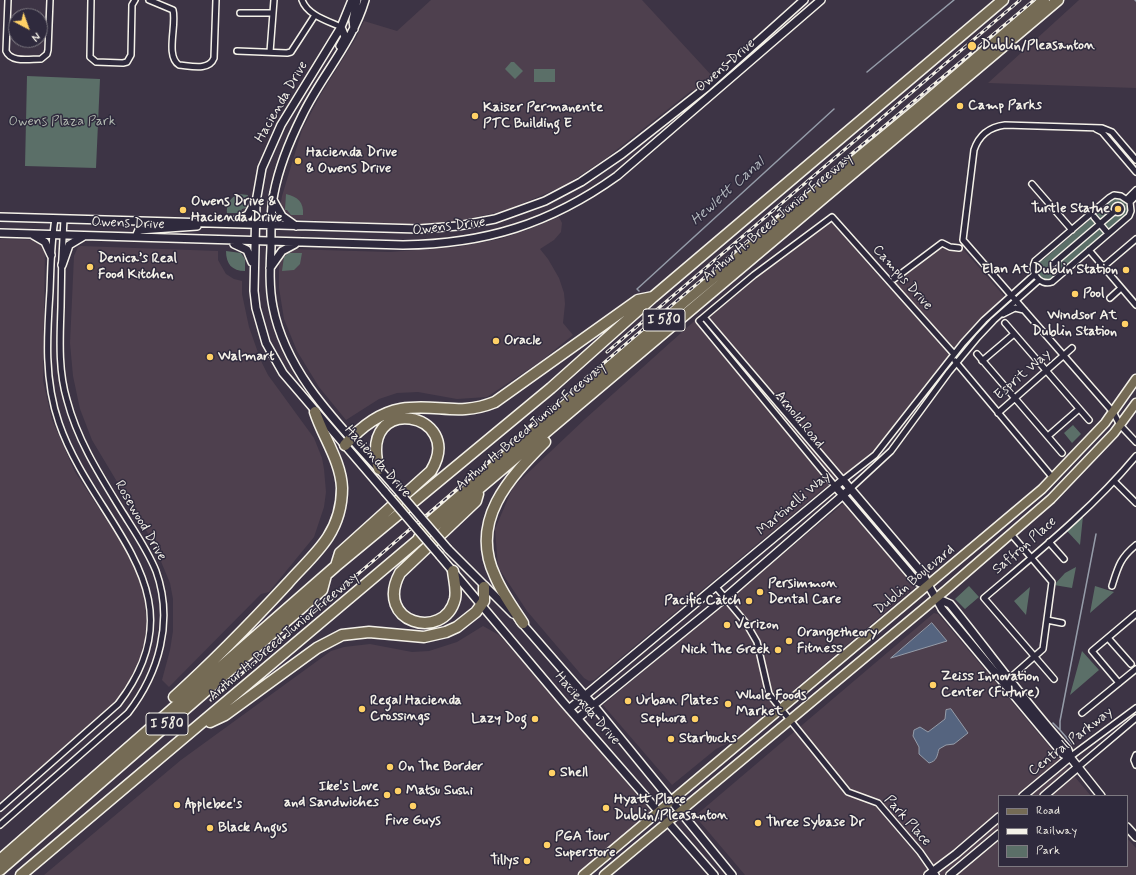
<!DOCTYPE html>
<meta charset="utf-8">
<style>
body{margin:0}
#map{position:relative;width:1136px;height:875px;overflow:hidden;background:#3d3445;font-family:Mynerve,sans-serif}
canvas{display:block}
.legend{position:absolute;left:998px;top:795px;width:130px;height:72px;box-sizing:border-box;background:#2f2a3d;border:1px solid #7e7a81;margin:0;padding:5px 7px;list-style:none;font-size:12px;color:#f4f1e8}
.legend li{display:flex;align-items:center;gap:8px;height:20px}
.legend b{width:20px;border:1px solid #7e7a81}
.north{position:absolute;left:8px;top:8px;width:40px;height:40px;box-sizing:border-box;background:#2f2a3d;border:1px solid #7e7a81;border-radius:50%;rotate:139deg;font-size:11px;font-weight:700;line-height:16px;text-align:center;color:#f4f1e8}
.north::after{content:'';display:block;margin:auto;width:14px;height:18px;background:#ffd166;clip-path:polygon(50% 0,100% 100%,50% 72%,0 100%)}
</style>
<div id="map">
<canvas width="1136" height="875"></canvas>
<ul class="legend">
<li><b style="height:5px;background:#756b55"></b>Road</li>
<li><b style="height:5px;background:#f4f1e8"></b>Railway</li>
<li><b style="height:11px;background:#5b6f68"></b>Park</li>
</ul>
<div class="north">N</div>
</div>
<script>
const ctx = document.querySelector('canvas').getContext('2d');
ctx.lineJoin = 'round';
function fillPath(path, color) { ctx.fillStyle = color; ctx.fill(path, 'evenodd'); }
function stroke(path, color, width, dash) { ctx.strokeStyle = color; ctx.lineWidth = width; ctx.lineCap = dash ? 'butt' : 'round'; ctx.setLineDash(dash || []); ctx.stroke(path); }
function drawText(font, color, halo, rows, align = 'center') {
  ctx.font = font + ' Mynerve,sans-serif'; ctx.lineWidth = 3; ctx.setLineDash([]); ctx.textBaseline = 'middle'; ctx.strokeStyle = halo; ctx.fillStyle = color; for (const [text, x, y, turn = 0] of rows) {
    ctx.save(); ctx.translate(x, y); ctx.rotate((+turn || 0) * Math.PI / 180); ctx.textAlign = isNaN(turn) ? turn : align; if (halo) ctx.strokeText(text, 0, 0); ctx.fillText(text, 0, 0); ctx.restore();
  }
}
const built = new Path2D(`
 M431,0H642L713,77L700,89L691,91L605,159L564,186L504,211L448,223L419,226L290,219L285,217L280,208L282,196L302,130L321,94L356,38L364,21L397,31Z
 M1079,0H1136V88L988,83Z
 M559,217L562,223L561,232L554,240L540,249L548,259L559,278L564,293L565,304L563,323L573,335L541,361L487,397L457,399L418,392L397,393L379,399L346,420L319,387L297,351L284,319L279,288V258L288,249L390,252L457,247L500,239L527,230Z
 M827,217L890,289L942,244L950,249L962,248L1004,296L981,319L924,386L875,449L847,473L823,489L594,680L589,681L584,678L527,611L498,567L495,529L513,487L585,419L710,307Z
 M0,239L39,240L45,246L43,381L52,420L75,472L136,565L143,585L147,625L143,652L133,677L119,699L0,802Z
 M81,246L218,251V260L226,274L234,279L242,281V294L249,327L261,361L268,375L314,438L322,458L324,469L326,492L324,507L314,537L269,592L261,594L169,687L162,680L170,650L173,631V599L170,583L152,540L92,440L80,409L73,376L70,343L74,256L78,247Z
 M844,503L915,587L735,740L716,749L672,785L603,705Z
 M934,613L938,614L1091,796H999V866H1127V838L1136,848V875H745L695,816Z
 M483,626L499,635L571,716L651,812L578,875H44L181,760L331,651L344,647L370,644L412,652L429,651L457,642Z`);
const green = new Path2D(`
 M511,62H514L523,71L515,79L505,69Z
 M534,69H555V82H534Z
 M27,76L100,79L96,168L25,166Z
 M239,194L248,195L246,208L242,209L240,213H227C226,205 230,197 239,194Z
 M286,194C298,197 304,202 303,215H291L287,210H285Z
 M1116,197C1123,199 1129,206 1128,214L1056,275L1055,278L1050,281C1040,279 1032,269 1039,260H1043L1109,203L1110,199Z
 M226,251L241,253L245,259V271C232,271 226,264 226,251Z
 M289,253H302L300,264L294,270L282,271L284,257Z
 M1073,425L1081,434L1072,443L1064,433Z
 M1083,516L1080,545L1067,531Z
 M1076,567L1072,588L1054,585L1065,573Z
 M969,586L979,597L965,609L955,599Z
 M1095,586L1114,592L1090,613Z
 M1030,587L1026,615L1014,601Z
 M1082,651L1099,670L1070,695Z`);
const water = new Path2D(`
 M932,623L947,641L891,658Z
 M951,709L968,733L954,744L946,745L939,749C937,756 937,761 929,763L919,754V747L913,736L914,730L920,727L928,732L945,719L946,710Z`);
const stream = new Path2D(`
 M1135,0L1136,1
 M867,72L954,0
 M639,291L637,289L648,279L834,109
 M1053,723L1060,730
 M1072,744L1060,730V721L1096,534`);
const street = new Path2D(`
 M8,0L6,51C11,63 29,59 41,59L47,54L48,50L50,0
 M91,0L90,57L96,62L123,63L127,62L131,55L132,5L135,0
 M149,0L173,10C177,25 165,56 179,65C191,66 209,71 214,58L216,0
 M302,0C307,15 328,21 341,27
 M240,13H273
 M237,51L287,53L291,52L315,15
 M270,52L274,0
 M1096,129L1102,132L1136,172
 M1136,160L1112,132L1102,128L1005,125C989,127 979,135 974,150L963,240L1113,412L1120,425L1136,442
 M1032,184L1072,230
 M1114,195L1121,196L1130,202L1131,211L1129,216L1052,282C1040,286 1029,273 1035,261L1109,198Z
 M1127,199L1136,190
 M1130,202L1136,196
 M1114.5 209a3.5 3.5 0 1 1 7 0a3.5 3.5 0 1 1-7 0Z
 M1094,217L1106,231
 M1089,250L1136,305
 M1053,264L1115,211
 M1103,267L1136,239
 M894,279L942,243L950,247L959,248
 M1110,298L1121,288
 M1003,314L1015,308L1024,310
 M704,317L843,480L875,455L963,343L984,320L1034,275
 M1005,323L1089,420
 M977,354L1062,453
 M955,361L1053,478
 M982,361L1014,334
 M998,413L1072,348
 M1048,436L1079,409
 M1115,482L1136,503
 M835,486L699,321L754,275L832,217L954,354
 M850,489L891,451L949,372L978,337L994,320L1039,280
 M1049,542L1064,559
 M1112,586C1118,567 1120,558 1136,545
 M716,587L746,623L757,642L769,694L848,792L878,803L920,852L936,875
 M1047,620L1062,623
 M1108,638L1131,664
 M1010,678L1043,649L1052,582L1011,534
 M1054,679L984,598C1037,553 1092,509 1136,456
 M1119,683L1092,651L1136,614
 M1082,713L1136,669
 M1136,755L1134,760L1136,765
 M1070,757L1136,708
 M1078,767L1136,718
 M0,808L118,704C205,591 94,525 59,423C44,380 47,336 50,291C51,267 51,243 55,219
 M0,825L128,713C159,673 174,621 156,571C148,551 135,532 123,513C101,477 78,442 67,400C58,370 60,338 61,307C61,277 62,248 64,219`);
const secondary = new Path2D(`
 M352,0L341,27L281,125L262,168L256,202L254,291L256,308L266,343L283,373L385,492
 M365,0C352,44 321,76 302,116C290,140 279,167 274,193C270,210 271,229 271,247C270,267 269,287 273,307C287,379 347,432 393,485
 M354,29L353,20L357,0
 M340,46L345,37L341,27
 M273,200L282,216L296,226
 M0,217L419,229L458,226L495,219L545,201L581,182L622,154L707,87L804,0
 M231,222L248,215L254,204
 M0,233L403,245C485,244 550,224 617,176L821,0
 M33,235L45,242L51,255
 M136,237L139,230L197,226
 M234,244L247,250L252,262
 M62,265L69,245L84,236
 M270,268L282,251L295,244
 M835,486L916,581L927,586
 M448,549L513,614
 M440,556L563,702L714,875
 M936,598L950,604C990,653 1026,704 1068,750L1070,757L1101,796
 M520,621L594,706L732,875
 M569,709L843,480L923,574C928,587 936,597 942,609L1063,754L1070,757
 M578,718L719,603L850,489
 M1023,796L1070,757
 M1044,796L1078,767
 M1127,827L1136,837
 M928,875L956,854L999,817
 M950,875L999,834`);
const primary = new Path2D(`
 M583,875L1042,489L1105,423L1136,379
 M604,875L946,590L1051,499L1114,433L1136,403`);
const highway = new Path2D(`
 M345,445C359,429 379,413 401,409C436,403 458,417 495,402L638,300L653,297
 M418,540L424,527L684,302L922,105L1044,0
 M336,566L340,553L431,471C467,412 357,391 379,469
 M453,571C454,580 457,590 455,599C444,642 373,623 400,573L476,501L478,494
 M523,623C513,608 502,593 495,576C469,521 509,478 545,442
 M174,697C214,661 251,623 288,583C301,568 317,554 328,537C337,523 342,505 342,488C341,461 323,437 315,412
 M210,722L225,715L317,648L342,635L369,632L424,637L446,632L457,627L476,612L484,601V587
 M0,860L336,566L551,388L653,297L1003,0
 M0,870L322,590L326,575
 M21,875L1058,0`);
const rail = new Path2D(`
 M607,352L1020,0
 M211,700L634,337L1034,0`);
const secondaryBridge = new Path2D(`
 M393,485L448,549
 M385,492L440,556`);
const markers = [
 [972,46,5,"#ffd166"],
 [960,106,4,"#ffd166"],
 [475,116,4,"#ffd166"],
 [298,161,4,"#ffd166"],
 [1118,209,4,"#ffd166"],
 [183,210,4,"#ffd166"],
 [90,267,4,"#ffd166"],
 [1126,270,4,"#ffd166"],
 [1075,294,4,"#ffd166"],
 [1125,324,4,"#ffd166"],
 [496,341,4,"#ffd166"],
 [210,357,4,"#ffd166"],
 [760,592,4,"#ffd166"],
 [749,601,4,"#ffd166"],
 [727,625,4,"#ffd166"],
 [789,641,4,"#ffd166"],
 [778,650,4,"#ffd166"],
 [933,685,4,"#ffd166"],
 [628,701,4,"#ffd166"],
 [728,704,4,"#ffd166"],
 [362,709,4,"#ffd166"],
 [535,719,4,"#ffd166"],
 [695,719,4,"#ffd166"],
 [671,739,4,"#ffd166"],
 [390,767,4,"#ffd166"],
 [552,773,4,"#ffd166"],
 [398,791,4,"#ffd166"],
 [387,795,4,"#ffd166"],
 [177,805,4,"#ffd166"],
 [413,806,4,"#ffd166"],
 [606,808,4,"#ffd166"],
 [758,823,4,"#ffd166"],
 [210,828,4,"#ffd166"],
 [547,845,4,"#ffd166"],
 [527,861,4,"#ffd166"]
];
const shields = [
 [664,320,42],
 [167,724,42]
];
const shieldNames = [
 ["I 580",664,320],
 ["I 580",167,724]
];
const poiNames = [
 ["Dublin/Pleasanton",981,46],
 ["Camp Parks",968,106],
 ["Kaiser Permanente",483,108],
 ["PTC Building E",483,124],
 ["Hacienda Drive",306,153],
 ["& Owens Drive",306,169],
 ["Owens Drive &",191,202],
 ["Hacienda Drive",191,218],
 ["Turtle Statue",1110,209,"right"],
 ["Denica’s Real",98,259],
 ["Food Kitchen",98,275],
 ["Elan At Dublin Station",1118,270,"right"],
 ["Pool",1083,294],
 ["Windsor At",1117,316,"right"],
 ["Dublin Station",1117,332,"right"],
 ["Oracle",504,341],
 ["Walmart",218,357],
 ["Persimmon",768,584],
 ["Dental Care",768,600],
 ["Pacific Catch",741,601,"right"],
 ["Verizon",735,625],
 ["Orangetheory",797,633],
 ["Fitness",797,649],
 ["Nick The Greek",770,650,"right"],
 ["Zeiss Innovation",941,677],
 ["Center (Future)",941,693],
 ["Whole Foods",736,696],
 ["Market",736,712],
 ["Regal Hacienda",370,701],
 ["Crossings",370,717],
 ["Urban Plates",636,701],
 ["Lazy Dog",527,719,"right"],
 ["Sephora",687,719,"right"],
 ["Starbucks",679,739],
 ["On The Border",398,767],
 ["Shell",560,773],
 ["Ike's Love",379,787,"right"],
 ["and Sandwiches",379,803,"right"],
 ["Matsu Sushi",406,791],
 ["Hyatt Place",614,800],
 ["Dublin/Pleasanton",614,816],
 ["Applebee's",185,805],
 ["Five Guys",413,821,"center"],
 ["Three Sybase Dr",766,823],
 ["Black Angus",218,828],
 ["PGA Tour",555,837],
 ["Superstore",555,853],
 ["Tillys",519,861,"right"]
];
const streetNames = [
 ["Owens Drive",726,66,-41],
 ["Hacienda Drive",282,102,-60],
 ["Arthur H. Breed Junior Freeway",778,218,-40],
 ["Owens Drive",128,224,2],
 ["Owens Drive",449,227,-7],
 ["Campus Drive",902,278,48],
 ["Esprit Way",1023,375,-41],
 ["Arnold Road",799,420,51],
 ["Arthur H. Breed Junior Freeway",531,427,-40],
 ["Hacienda Drive",377,462,48],
 ["Martinelli Way",794,504,-40],
 ["Rosewood Drive",140,521,60],
 ["Saffron Place",1025,546,-41],
 ["Dublin Boulevard",915,580,-40],
 ["Arthur H. Breed Junior Freeway",284,637,-40],
 ["Hacienda Drive",587,709,49],
 ["Central Parkway",1071,742,-38],
 ["Park Place",907,821,48]
];
const parkNames = [
 ["Owens Plaza Park",62,122]
];
const waterNames = [
 ["Hewlett Canal",728,192,-42]
];
fillPath(built, '#4e404e');
fillPath(green, '#5b6f68');
fillPath(water, '#55647f');
stroke(water, '#959ca9', 1);
stroke(stream, '#959ca9', 1.5);
stroke(street, '#f4f1e8', 8);
stroke(secondary, '#f4f1e8', 10);
stroke(primary, '#f4f1e8', 11);
stroke(highway, '#f4f1e8', 13);
stroke(street, '#2f2a3d', 5);
stroke(secondary, '#2f2a3d', 7);
stroke(primary, '#756b55', 8);
stroke(highway, '#756b55', 10);
stroke(rail, '#f4f1e8', 3);
stroke(rail, '#2f2a3d', 1.5, [4.5]);
stroke(secondaryBridge, '#f4f1e8', 10, []);
stroke(secondaryBridge, '#2f2a3d', 7);
for (const [x, y, r, color] of markers) { const dot = new Path2D(); dot.arc(x, y, r, 0, 2 * Math.PI); ctx.fillStyle = color; ctx.fill(dot); stroke(dot, '#2f2a3d', 1.5); }
for (const [x, y, w] of shields) { const box = new Path2D(); box.roundRect(x - w / 2, y - 11, w, 22, 3); ctx.fillStyle = '#2f2a3d'; ctx.fill(box); stroke(box, '#f4f1e8', 1); }
drawText('bold 13px', '#f4f1e8', null, shieldNames);
drawText('bold 14px', '#f4f1e8', '#2f2a3d', poiNames, 'left');
drawText('14px', '#f4f1e8', '#2f2a3d', streetNames);
drawText('14px', '#afb6ae', '#2f2a3d', parkNames);
drawText('italic 15px', '#b4b9be', '#2f2a3d', waterNames);
</script>
